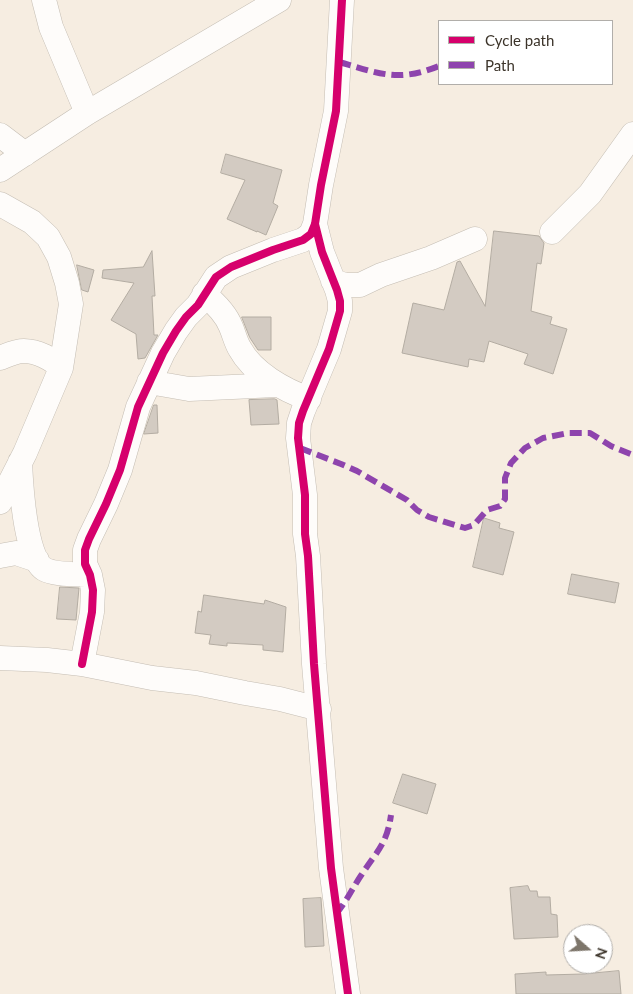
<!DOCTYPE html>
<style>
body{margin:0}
#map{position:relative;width:633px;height:994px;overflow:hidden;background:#f6ede1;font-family:Lato,sans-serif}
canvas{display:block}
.legend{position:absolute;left:438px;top:20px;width:175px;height:65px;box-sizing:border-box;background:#fff;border:1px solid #b1aeaa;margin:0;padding:6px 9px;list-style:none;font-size:15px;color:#3c342a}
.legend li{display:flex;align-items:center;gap:10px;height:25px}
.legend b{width:25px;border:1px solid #b1aeaa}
.north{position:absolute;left:563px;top:924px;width:50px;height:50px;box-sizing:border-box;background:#fff;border:1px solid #b1aeaa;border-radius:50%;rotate:109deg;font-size:14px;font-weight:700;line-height:20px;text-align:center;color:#3c342a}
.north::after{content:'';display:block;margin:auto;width:18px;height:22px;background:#7d756a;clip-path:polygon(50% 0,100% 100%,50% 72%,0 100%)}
</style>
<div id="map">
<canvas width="633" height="994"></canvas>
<ul class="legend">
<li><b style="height:6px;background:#d6006c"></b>Cycle path</li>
<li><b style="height:6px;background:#8e44ad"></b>Path</li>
</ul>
<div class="north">N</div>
</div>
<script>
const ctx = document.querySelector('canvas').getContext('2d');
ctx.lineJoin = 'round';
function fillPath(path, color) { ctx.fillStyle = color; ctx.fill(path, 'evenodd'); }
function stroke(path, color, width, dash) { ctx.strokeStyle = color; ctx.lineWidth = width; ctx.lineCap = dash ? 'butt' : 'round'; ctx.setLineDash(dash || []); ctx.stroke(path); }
const building = new Path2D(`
 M226,154L282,170L273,203L278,206L266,235L257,231V232L227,219L245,180L221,173Z
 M494,231L539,236L544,243L541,264L537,263L531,311L552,317L550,324L567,329L553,374L524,364L528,354L489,341L484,362L469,359L468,367L402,353L413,303L444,310L457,262L460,261L485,306Z
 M152,251L155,296H152L154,335H158L145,358L138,359L136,334L111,320L134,283L102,278L103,270L143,267Z
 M77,265L94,270L88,292L82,290Z
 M242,317H271V350H258L250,338Z
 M275,399L277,400L279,424L251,425L249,400Z
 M154,405H157L158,433L144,434Z
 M484,518L500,523L499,528L514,532L503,575L473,567Z
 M572,574L619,583L615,603L568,594Z
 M60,587L79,588L76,620L57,619Z
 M204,595L264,604L265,600L286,607L283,652L263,650V645L227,643V646L209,644L211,635L195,633L198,611L201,612Z
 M403,774L436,784L427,814L393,803Z
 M528,886L530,891H537L538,897H550L551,914L557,915L558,937L514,939L510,888Z
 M321,898L324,946L305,947L303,899Z
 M619,971L621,994H516L515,974L546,972V975L583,974Z`);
const street = new Path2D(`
 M44,0L51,27L87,113
 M0,135L25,154
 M0,170L87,113L279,0
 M0,204L32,222L48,237L59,257L67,283L71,304L61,368L25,453L0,502
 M315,224L322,252L337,290L340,301V311L329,349L303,411L299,423L298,438L305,495V534L308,556L314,664L331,868L348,994
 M552,232L590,194L633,134
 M333,281L345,285H360L381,275L431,258L475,239
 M204,294C215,303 226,314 231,327C234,334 236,343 240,349C253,373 284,390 309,399
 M0,358C7,355 16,351 24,351C37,351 53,359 61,368
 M149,382L189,389L276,385
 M20,462C21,484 25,558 44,569C54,575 78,574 90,575
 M0,556L16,553L37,560
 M0,658L47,660L82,664L152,678L196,683L245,693L280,699L319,709
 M82,664L92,612L93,590L90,575L85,564V550L89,539L106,504L120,470L138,407L163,353L176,331L186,317L198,305L216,277L231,267L273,250L303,240L311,234L315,224L321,185L336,111L342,0`);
const quiet = new Path2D(`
 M339,62C379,73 397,83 439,66
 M300,448L341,464L357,471L407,500L417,510L429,517L465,528L474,525L487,510L500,506L505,499V478L511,463L525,448L543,438L568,433H590L611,446L633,455
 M336,914C347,901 353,887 362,874C377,851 387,844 391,815`);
const cycleway = new Path2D(`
 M315,224L322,252L337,290L340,301V311L329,349L303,411L299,423L298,438L305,495V534L308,556L314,664L331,868L348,994
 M82,664L92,612L93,590L90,575L85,564V550L89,539L106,504L120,470L138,407L163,353L176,331L186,317L198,305L216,277L231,267L273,250L303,240L311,234L315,224L321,185L336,111L342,0`);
fillPath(building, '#d3cbc2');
stroke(building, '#b3aca2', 1);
stroke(street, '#c4bdb3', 25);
stroke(street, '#fefcfa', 24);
stroke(quiet, '#8e44ad', 6, [12, 6]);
stroke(cycleway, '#d6006c', 8);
</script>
